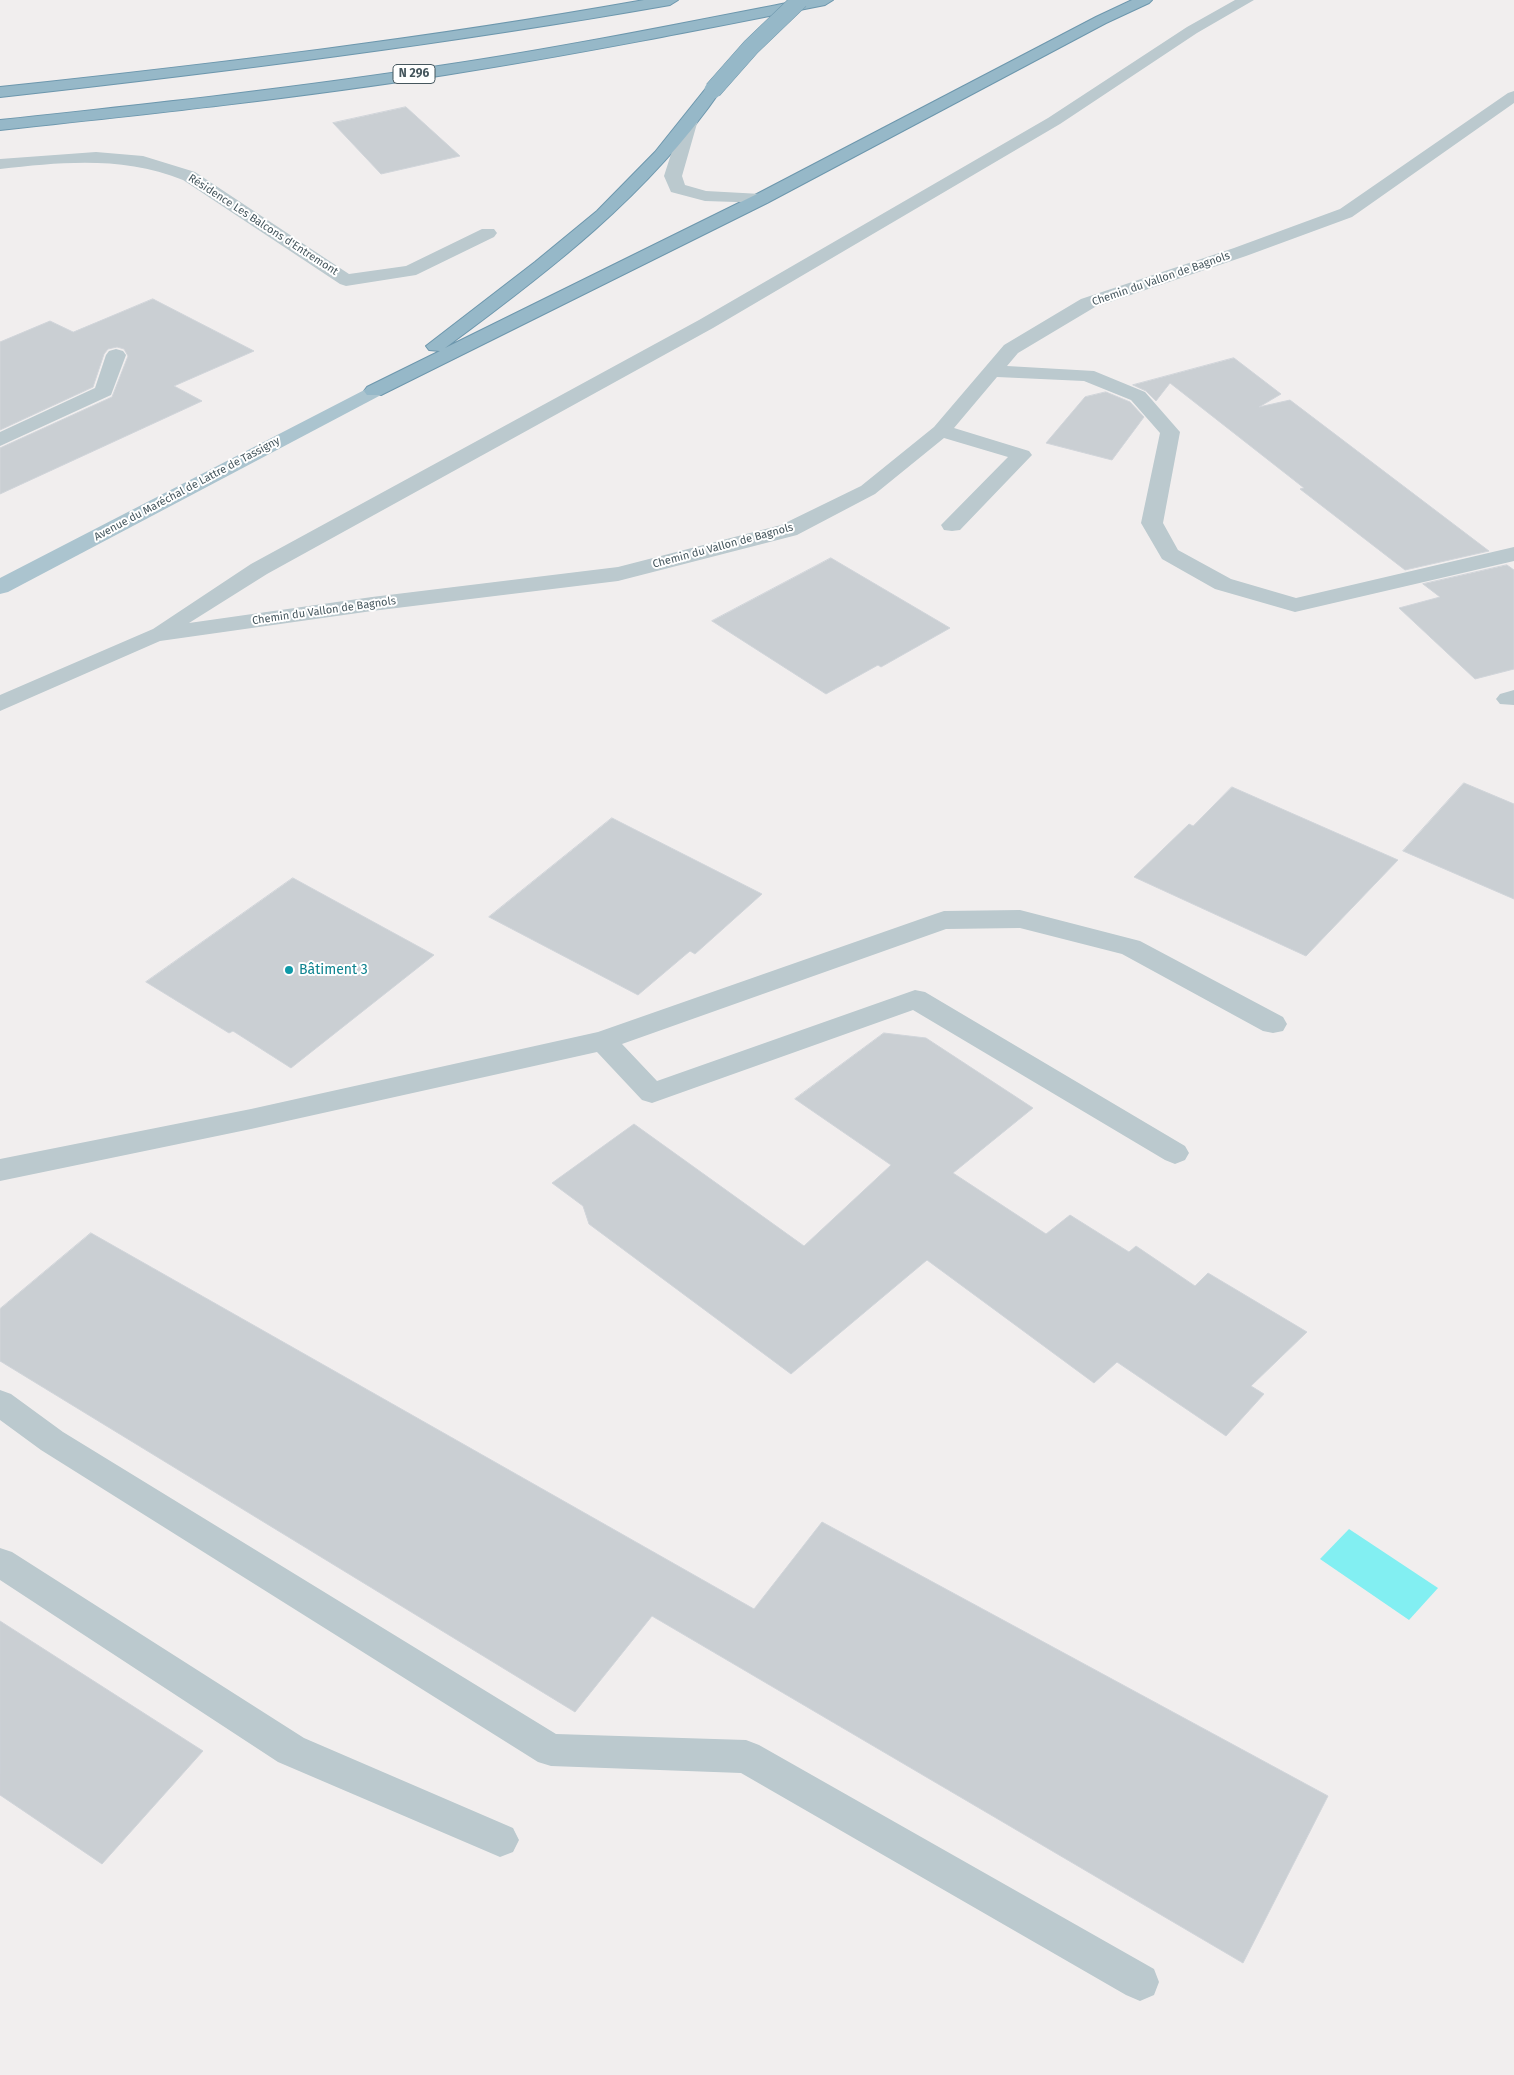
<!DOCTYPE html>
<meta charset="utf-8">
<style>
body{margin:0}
canvas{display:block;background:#f1eeee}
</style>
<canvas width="1514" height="2075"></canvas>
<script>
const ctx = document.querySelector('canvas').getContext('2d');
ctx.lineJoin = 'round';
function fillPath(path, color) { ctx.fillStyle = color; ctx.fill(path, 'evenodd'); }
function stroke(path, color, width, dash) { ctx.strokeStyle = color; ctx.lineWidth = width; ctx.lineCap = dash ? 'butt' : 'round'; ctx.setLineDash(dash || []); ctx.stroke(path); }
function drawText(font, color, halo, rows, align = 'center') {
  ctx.font = font + ' "Fira Sans",sans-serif'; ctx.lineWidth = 4; ctx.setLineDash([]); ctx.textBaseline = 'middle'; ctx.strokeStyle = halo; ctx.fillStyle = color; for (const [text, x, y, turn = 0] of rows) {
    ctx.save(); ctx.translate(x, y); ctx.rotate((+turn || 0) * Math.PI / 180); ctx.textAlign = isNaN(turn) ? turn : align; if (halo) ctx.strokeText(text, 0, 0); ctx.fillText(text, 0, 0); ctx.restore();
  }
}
const water = new Path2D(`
 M1349,1529L1438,1588L1409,1620L1320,1559Z`);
const building = new Path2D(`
 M406,107L460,156L381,174L333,123Z
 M153,299L254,351L174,386L202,401L0,494V448L112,397L128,356L124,349L117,347L108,349L104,354L93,387L0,430V342L50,321L73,332Z
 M1234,358L1281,394L1259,407L1290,400L1489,551L1405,570L1300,489L1304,488L1170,383L1156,401L1146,391L1133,385Z
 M1106,392L1130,402L1144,417L1112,460L1046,443L1085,397Z
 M831,558L950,628L881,667L878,665L826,694L712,621Z
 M1507,565L1514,570V669L1475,679L1399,608L1440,597L1423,584Z
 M1464,783L1514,804V899L1403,851Z
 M1232,787L1398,860L1306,956L1134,877L1189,824L1193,826Z
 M612,818L762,894L695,954L690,951L638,995L489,917Z
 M293,878L434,955L291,1068L233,1031L229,1033L146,982Z
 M884,1033L926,1038L1033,1108L953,1173L1046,1234L1070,1215L1129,1252L1136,1246L1195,1286L1208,1273L1307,1332L1251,1386L1264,1394L1226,1436L1117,1362L1094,1383L927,1260L791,1374L589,1224L583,1206L552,1183L634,1124L804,1246L891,1165L795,1099Z
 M91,1233L754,1609L822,1522L1328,1796L1243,1963L652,1616L575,1712L0,1361V1309Z
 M0,1621L203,1751L102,1864L0,1795Z`);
const service = new Path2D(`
 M690,115L696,117L698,120L682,176L685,185L706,191L761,194L767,195L770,199L767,203L705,201L671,192L664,176L682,120L684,117Z
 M96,152L143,156L195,172L349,274L406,266L482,229H494L497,233L494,237L416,275L346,286L340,284L183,180C123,156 63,162 0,169V159Z
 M116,349L123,351L126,355L111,395L0,446V432L95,388L106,355L109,351Z`);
const minor = new Path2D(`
 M1235,0H1254L1197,33L1060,124L713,328L267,574L189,623L372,597L618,567L781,525L861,486L934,427L1004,345L1081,299L1234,248L1340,209L1508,93L1514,91V103L1352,217L1246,256L1095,307L1018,353L1007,366L1094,371L1145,392L1180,432L1163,523L1178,550L1231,579L1296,598L1514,547V561L1295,612L1215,589L1162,559L1141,523L1160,433L1131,400L1084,381L997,377L954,428L1029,451L1032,455L960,530L952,531L944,530L941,525L1008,457L944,438L875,494L797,535L618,581L372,611L160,641L0,711V695L153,629L251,564L699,320L1048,118L1187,27Z
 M1514,690V705L1500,704L1496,699L1500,694Z
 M1020,910L1140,941L1283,1017L1287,1024L1283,1031L1273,1033L1263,1031L1122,954L1020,928L946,929L622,1044L657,1081L915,990L925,992L1185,1146L1189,1153L1185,1160L1175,1164L1165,1160L913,1010L652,1103L642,1100L597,1052L251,1129L0,1181V1159L251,1109L598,1032L935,914L944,911Z
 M0,1390L11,1394L63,1432L556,1734L746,1740L759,1745L1154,1969L1159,1982L1154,1995L1140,2001L1126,1995L741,1773L551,1766L538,1762L41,1450L0,1420Z
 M0,1548L12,1552L304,1738L513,1828L519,1840L513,1852L500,1857L278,1762L0,1580Z`);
const primary = new Path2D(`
 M374,385L381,387L384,391L381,395L8,592L0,594V578Z`);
const trunk = new Path2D(`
 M644,0H678L670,5C448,44 224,72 0,97V87C216,64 431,38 644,0Z
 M802,0H833L825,5C699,30 573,55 445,75C298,98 149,114 0,130V120C149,104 297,88 445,65C565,47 684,23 802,0Z
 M1132,0H1152L1149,3L1106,23L767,203L381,395H367L364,391L367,387L440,351L429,350L426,346L535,262L597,211L655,152L707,87L713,85L721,90C648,196 548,272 445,348L755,195L1096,17Z`);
const trunkBridge = new Path2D(`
 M713,90L751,47L800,0`);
const markers = [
 [289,970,5,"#0f9aa8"]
];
const farStreetnames = [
 ["Résidence Les Balcons d'Entremont",263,225,33],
 ["Chemin du Vallon de Bagnols",1161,279,-19],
 ["Avenue du Maréchal de Lattre de Tassigny",187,489,-28],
 ["Chemin du Vallon de Bagnols",723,546,-15],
 ["Chemin du Vallon de Bagnols",324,611,-8]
];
const shields = [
 [414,74,42]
];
const shieldNames = [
 ["N 296",414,74]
];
const cultureNames = [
 ["Bâtiment 3",299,970]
];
fillPath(water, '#82eff2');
fillPath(building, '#cacfd3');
stroke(building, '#d1d5da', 1);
stroke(trunk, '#6d97ad', 2);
fillPath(service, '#bbc9ce');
fillPath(minor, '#bbc9ce');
fillPath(primary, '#abc4cf');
fillPath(trunk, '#96b8c8');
stroke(trunkBridge, '#6d97ad', 18, []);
stroke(trunkBridge, '#96b8c8', 17);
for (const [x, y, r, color] of markers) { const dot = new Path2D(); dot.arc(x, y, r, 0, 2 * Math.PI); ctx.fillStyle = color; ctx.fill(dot); stroke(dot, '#fff', 2); }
drawText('11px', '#45565d', '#fff', farStreetnames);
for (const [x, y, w] of shields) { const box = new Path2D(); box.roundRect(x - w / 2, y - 9.5, w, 19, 4); ctx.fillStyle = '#fff'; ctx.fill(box); stroke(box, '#45565d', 1); }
drawText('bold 12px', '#45565d', null, shieldNames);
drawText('14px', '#0d838f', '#fff', cultureNames, 'left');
</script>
